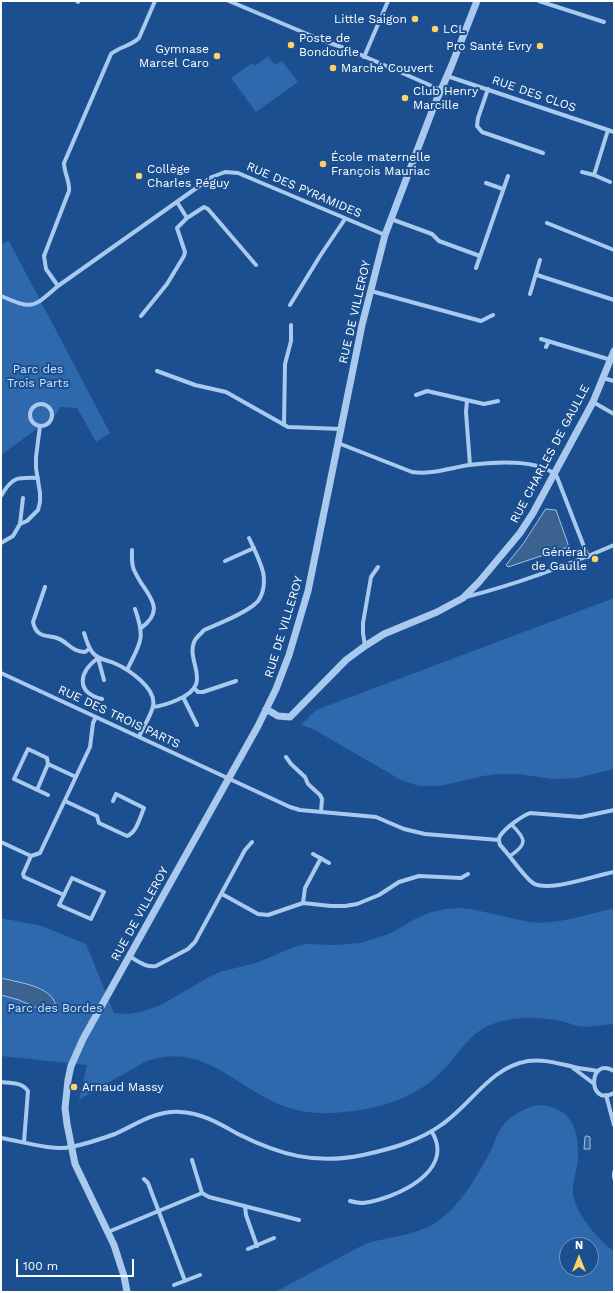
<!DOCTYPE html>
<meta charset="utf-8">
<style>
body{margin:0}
#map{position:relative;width:615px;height:1293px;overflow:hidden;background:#1b4f8f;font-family:"Work Sans",sans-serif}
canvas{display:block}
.frame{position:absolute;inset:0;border:2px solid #fff;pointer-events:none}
.north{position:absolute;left:559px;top:1237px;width:40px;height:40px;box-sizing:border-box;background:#1b4f8f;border:1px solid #7695bc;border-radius:50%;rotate:0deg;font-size:11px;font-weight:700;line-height:16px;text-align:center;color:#fff}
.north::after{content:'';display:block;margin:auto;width:14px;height:18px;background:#ffd166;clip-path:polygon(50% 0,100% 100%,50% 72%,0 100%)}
.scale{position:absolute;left:16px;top:1259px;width:118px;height:18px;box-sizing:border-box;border:2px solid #fff;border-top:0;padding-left:5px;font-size:12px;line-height:14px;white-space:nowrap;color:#fff;-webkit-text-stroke:3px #1b4f8f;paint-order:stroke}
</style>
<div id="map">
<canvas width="615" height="1293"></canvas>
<div class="frame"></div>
<div class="north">N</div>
<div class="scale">100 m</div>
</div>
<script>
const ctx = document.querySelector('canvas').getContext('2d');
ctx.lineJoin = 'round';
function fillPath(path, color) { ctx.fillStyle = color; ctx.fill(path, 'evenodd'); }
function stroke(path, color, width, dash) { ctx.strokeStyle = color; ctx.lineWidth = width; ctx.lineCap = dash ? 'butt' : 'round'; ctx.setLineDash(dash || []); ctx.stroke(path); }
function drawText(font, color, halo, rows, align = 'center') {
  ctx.font = font + ' "Work Sans",sans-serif'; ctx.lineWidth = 4; ctx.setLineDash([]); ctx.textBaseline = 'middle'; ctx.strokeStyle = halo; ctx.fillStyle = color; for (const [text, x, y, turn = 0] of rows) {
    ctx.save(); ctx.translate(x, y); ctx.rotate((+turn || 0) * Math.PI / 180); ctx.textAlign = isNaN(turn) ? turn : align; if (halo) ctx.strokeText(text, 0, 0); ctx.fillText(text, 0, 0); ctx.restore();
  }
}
const green = new Path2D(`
 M268,56L275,65L282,61L298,82L256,112L231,78L252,63L255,66Z
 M9,241L110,433L96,442L77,408L60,407L56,415L1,455V244Z
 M614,598V769L577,778L552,779L518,774H499L483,776L440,786H419L401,780L313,729L301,725L316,710Z
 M457,908L471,909L529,922C557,925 586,915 614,908V1024C602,1025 590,1028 578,1026C572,1025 567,1022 561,1021C537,1016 512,1016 490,1025C468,1034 457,1057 440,1073C413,1101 370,1111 332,1113C312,1114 292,1111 274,1102C229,1081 201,1043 147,1061C140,1064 133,1069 126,1073C110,1081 94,1090 79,1100L87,1065L1,1056V918L42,926L86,944L114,1013L128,1014L141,1012L161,1005L209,977L220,972L259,962L294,947L306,944L335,945L360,943L389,934L417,918L429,913L445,909Z
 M537,1105C570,1106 579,1127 578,1157C578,1169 572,1181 573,1193C574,1212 599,1241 614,1251V1292H275L365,1244C397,1234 423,1237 449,1212C465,1197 480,1171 490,1152C494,1144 497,1134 502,1127C510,1115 524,1109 537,1105ZM567,1245H591V1269H567Z`);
const water = new Path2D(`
 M546,509L556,510L568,544V547L508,567L506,565L523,544Z
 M1,978C16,982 44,985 53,999C55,1002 56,1007 58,1010L55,1011L52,1009L42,1010L19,1000L1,995Z
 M587,1136L590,1137V1149H584L585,1137Z`);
const pedestrian = new Path2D(`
 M510,856C528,844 526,839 512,825`);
const minor = new Path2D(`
 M77,1L78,2
 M229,1L319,39L352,51L441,90
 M539,1L604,22
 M364,57L388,1
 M447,76L614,132
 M488,89L478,118L477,126L482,132L543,153
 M582,172L594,175L610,182
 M594,175L608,130
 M486,183L503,189
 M177,202L187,218
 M391,219L432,234L439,241L480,256
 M547,223L614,250
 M476,268L508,176
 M537,275L614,300
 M58,286L46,269L44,256L69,191C70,181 64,173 64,163L111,54C119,47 131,46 139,38L155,1
 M371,291L481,321L493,315
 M530,294L540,260
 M1,296C34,310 32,308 58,286L212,177L225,172L238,173L385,235
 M290,305L320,256L345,219
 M141,316L167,284L184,256L185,252L177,228L187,218L204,207L208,209L256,265
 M541,339L611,360
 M546,347L549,341
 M157,371L195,385L226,392L288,427L341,429
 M603,378L614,381
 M416,395L427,391L484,404L498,401
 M467,400L466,412L470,465
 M593,402L614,414
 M30 415a11 11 0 1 1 22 0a11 11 0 1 1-22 0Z
 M284,425L285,364L291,341V325
 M338,443L412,472C430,475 450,468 469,465C491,462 542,458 557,477L588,557
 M1,496C12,477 17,477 38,478
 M20,524L23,498
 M1,543L13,536L20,524L27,521L38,510L40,502V493L36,468V457L40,426
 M132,550C132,558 131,566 135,572C144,593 169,608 141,628
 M225,561L254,548
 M45,587L33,622C34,627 35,630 39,633C44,637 51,636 57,638C68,642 72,652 85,652L89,649
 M466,597C517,584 566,566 614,545
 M84,633C87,641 88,649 95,655C100,660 108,660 114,663C128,669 157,688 153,706C151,716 143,727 139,737
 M365,646L363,633V623L371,577L378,567
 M127,670C140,643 146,640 135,609
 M1,673L290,807L300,810L376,817L404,829L425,834L499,840
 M194,688L198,692H203L236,681
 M183,697L197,725
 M102,699C75,692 79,672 98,658L104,680
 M153,707C162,706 168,704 177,700C215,684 186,664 194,642C196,637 201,634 204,630C218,624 249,612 258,601C264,593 265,581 263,572C260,560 254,549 249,538
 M286,757L291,764L305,777L308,784L320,795L322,799L321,812
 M48,764L76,777
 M37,790L48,764L47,758L28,749L14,779L48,795
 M65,801L97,816L99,823L127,836C137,832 140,817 144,808L116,794L113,801
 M614,810L581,817L530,813C522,816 505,828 500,836C498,839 499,842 500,845C509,854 524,877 533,883C548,893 595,875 614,872
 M1,842L31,856
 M313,854L329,863
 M31,856L40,853L90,747L93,723L96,717
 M31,856L23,874L24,877L64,895
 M72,878L104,892L91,919L59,905Z
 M222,894L258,914L268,915L303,903L331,906H345L357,904L379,895L399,882L419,876L461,878L468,874
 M303,903L305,888L321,858
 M129,956C138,961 146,968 156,966L188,949L195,942L245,850L252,842
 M573,1068L593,1083
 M614,1071C588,1055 587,1108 614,1093
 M1,1082C11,1083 22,1082 28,1091L24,1142
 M606,1095L614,1125
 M1,1138C21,1141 52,1151 71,1147C86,1144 101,1139 115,1134C137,1124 156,1110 181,1112C202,1113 220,1124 238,1134C280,1155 316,1165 363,1155C391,1149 420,1141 444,1123C472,1103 491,1067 528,1061C543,1059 556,1063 570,1066C579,1069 589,1069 598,1071
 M192,1160L202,1193L209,1197L299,1220
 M614,1172V1178
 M144,1179L148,1183L185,1281
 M350,1201C354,1202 359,1203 363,1203C394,1199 456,1172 432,1132
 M245,1206L246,1215L257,1246
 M108,1232L202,1193
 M248,1249L274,1238
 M174,1285L200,1275`);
const tertiary = new Path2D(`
 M266,709L278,716L290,717L346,660L365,646L384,634L437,612L463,598L479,582L520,533L533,513L593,402L614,351
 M127,1292L124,1276L114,1245L75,1164L67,1124L65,1108L68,1080L71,1066L83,1039L258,726L276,689L289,655L308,591L362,325L385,235L434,106L451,67L477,1`);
const markers = [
 [415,19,4,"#ffd166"],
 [435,29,4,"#ffd166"],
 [291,45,4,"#ffd166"],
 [540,46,4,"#ffd166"],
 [217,56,4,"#ffd166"],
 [333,68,4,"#ffd166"],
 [405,98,4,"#ffd166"],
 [323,164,4,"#ffd166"],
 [139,176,4,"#ffd166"],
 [595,559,4,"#ffd166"],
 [74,1087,4,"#ffd166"]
];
const poiNames = [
 ["Little Saigon",407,19,"right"],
 ["LCL",443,29],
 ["Poste de",299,38],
 ["Bondoufle",299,52],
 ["Pro Santé Evry",532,46,"right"],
 ["Gymnase",209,49,"right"],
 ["Marcel Caro",209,63,"right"],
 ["Marché Couvert",341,68],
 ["Club Henry",413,91],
 ["Marcille",413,105],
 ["École maternelle",331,157],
 ["François Mauriac",331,171],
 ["Collège",147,169],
 ["Charles Péguy",147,183],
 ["Général",587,552,"right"],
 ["de Gaulle",587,566,"right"],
 ["Arnaud Massy",82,1087]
];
const streetNames = [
 ["RUE DES CLOS",534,94,19],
 ["RUE DES PYRAMIDES",304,190,23],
 ["RUE DE VILLEROY",355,312,-77],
 ["RUE CHARLES DE GAULLE",550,454,-62],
 ["RUE DE VILLEROY",284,627,-73],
 ["RUE DES TROIS PARTS",119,717,25],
 ["RUE DE VILLEROY",140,914,-61]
];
const parkNames = [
 ["Parc des",38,369],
 ["Trois Parts",38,383],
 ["Parc des Bordes",55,1008]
];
fillPath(green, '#2e69ad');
fillPath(water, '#3c6290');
stroke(water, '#9cc4f0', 1);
stroke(pedestrian, '#a9c9ee', 3.5);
stroke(minor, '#a9c9ee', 4);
stroke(tertiary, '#a9c9ee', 7);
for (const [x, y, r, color] of markers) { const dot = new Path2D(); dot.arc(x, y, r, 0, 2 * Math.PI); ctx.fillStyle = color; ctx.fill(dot); stroke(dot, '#1b4f8f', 1.5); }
drawText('12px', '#fff', '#1b4f8f', poiNames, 'left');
drawText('12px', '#fff', '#1b4f8f', streetNames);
drawText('12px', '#cfe3fa', '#1b4f8f', parkNames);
</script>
